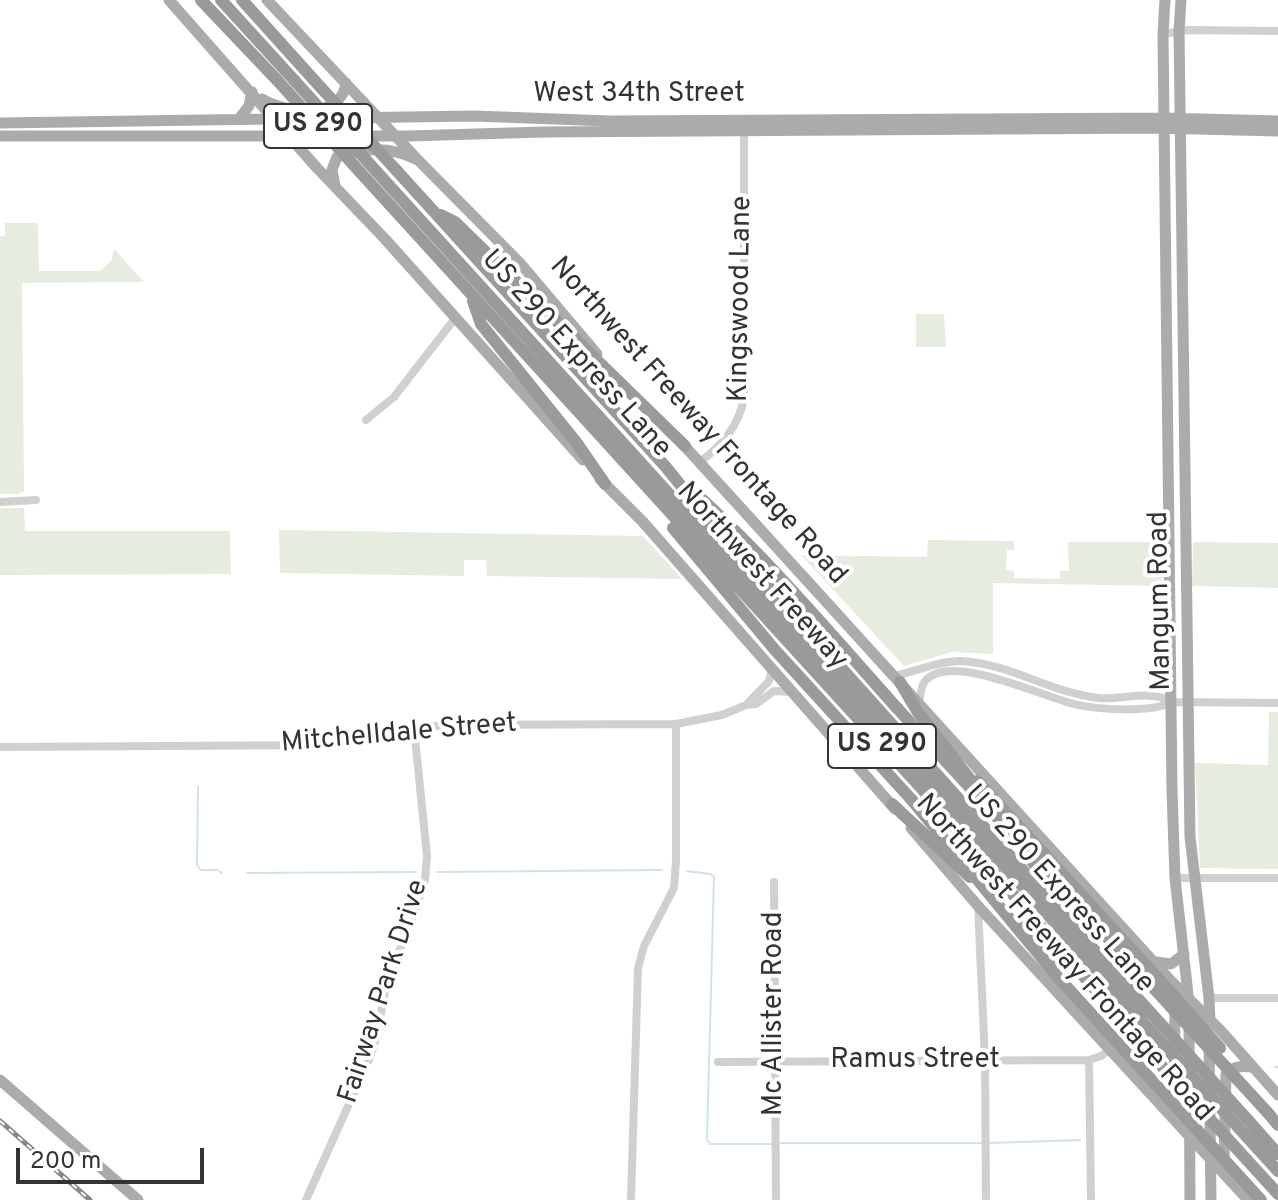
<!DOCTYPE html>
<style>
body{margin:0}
#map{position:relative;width:1278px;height:1200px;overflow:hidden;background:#fff;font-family:Overpass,sans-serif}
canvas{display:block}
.scale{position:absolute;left:16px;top:1148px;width:188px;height:36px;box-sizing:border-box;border:4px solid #333;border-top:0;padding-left:10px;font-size:24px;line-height:28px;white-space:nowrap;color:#333;-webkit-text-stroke:6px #fff;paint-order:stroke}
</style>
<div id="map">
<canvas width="1278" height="1200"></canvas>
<div class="scale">200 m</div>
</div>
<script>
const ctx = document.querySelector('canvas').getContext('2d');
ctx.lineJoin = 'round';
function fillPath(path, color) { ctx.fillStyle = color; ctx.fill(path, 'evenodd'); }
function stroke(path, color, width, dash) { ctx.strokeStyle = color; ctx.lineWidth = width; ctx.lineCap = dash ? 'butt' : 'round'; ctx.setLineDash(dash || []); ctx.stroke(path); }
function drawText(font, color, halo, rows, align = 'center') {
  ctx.font = font + ' Overpass,sans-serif'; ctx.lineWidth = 8; ctx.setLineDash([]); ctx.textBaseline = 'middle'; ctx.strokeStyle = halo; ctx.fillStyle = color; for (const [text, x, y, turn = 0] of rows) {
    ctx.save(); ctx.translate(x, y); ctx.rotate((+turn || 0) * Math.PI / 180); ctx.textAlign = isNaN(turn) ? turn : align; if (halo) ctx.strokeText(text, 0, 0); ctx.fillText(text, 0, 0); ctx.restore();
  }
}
const green = new Path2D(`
 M5,223H38L39,271H100L111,261L114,249L144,282L22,283L24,491L18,494H0V236H5Z
 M916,314H944L946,347H916Z
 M0,508H24L25,531H230L231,574L0,575Z
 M279,530L643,536L682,579L487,576L486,560H464V576L280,573Z
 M928,540L1014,541V550H1007L1006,570L1014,571V578L1060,579V571H1069L1068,542H1162V586L993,583V654L952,652L904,666L801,555L927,557Z
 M1193,542L1278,543V588L1192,586Z
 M1269,712H1278V869L1200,868L1195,763L1268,765Z`);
const stream = new Path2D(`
 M198,786L197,865L201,870H217L222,873
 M687,871L710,874L714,877L707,1139L710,1144H772
 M438,872L662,870
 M247,873L416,872
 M1275,1067H1278
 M778,1143H984
 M990,1143L1080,1140`);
const minor = new Path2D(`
 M1163,34L1188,30L1278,31
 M366,420L394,397L456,317
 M700,462C722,445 739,426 744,398V127
 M0,502L36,500
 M895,676C917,671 938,661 961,661C1009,663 1051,693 1099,698C1122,700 1151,689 1172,702
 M746,705L769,681L772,668
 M919,705C920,697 920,688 925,681C950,651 1042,697 1074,704C1097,710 1151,713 1172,702L1278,703
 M0,747L328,745L414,728L448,725L676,724L722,715L746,705L756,704L774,691L793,692
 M1175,878H1278
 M774,882L776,1200
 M978,906L985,1060L986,1200
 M1209,998H1278
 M1089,1060L1091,1200
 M718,1062L1089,1060L1101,1056L1109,1050
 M306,1200L370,1057L377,1035L387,980L412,921L425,880L427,856L414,728
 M631,1200L638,968L644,946L674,888L676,861V724`);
const major = new Path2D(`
 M169,0L317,168L385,239L583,460
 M267,0L419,161L520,263L597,354
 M1165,0L1163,34L1172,791L1175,878L1189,1003
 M1181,0L1179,31L1190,837L1209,998L1210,1023
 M262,99C286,114 342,119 346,83
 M239,119L249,106L252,92
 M0,123L474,116L610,121L1165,118L1278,121
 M0,136H408L544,132L1156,128L1278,131
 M335,186L332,170L337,157C362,148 391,146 415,159
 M680,441L1170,980L1221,1031L1278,1095
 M600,479L643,522L895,809
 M911,828L978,906L1248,1200
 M1156,962L1171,964L1184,954
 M1189,1021L1190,1200
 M1209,1045L1211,1200
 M0,1080L138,1200
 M1161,1096L1168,1097L1174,1088L1175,1008
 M1224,1164L1226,1074C1233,1066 1241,1066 1252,1067`);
const highway = new Path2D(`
 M201,0L277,80
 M221,0L294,80
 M242,0L314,80
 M376,171L927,778L1149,1029
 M397,171L665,466L712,524L1150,1012
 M360,172L923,790L1149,1052
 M441,215L455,222L685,446
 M473,301L481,324L576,442L605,484
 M694,492C767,558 831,634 897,708
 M673,528L775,650L911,799
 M900,682L917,711L979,791
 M977,781L1156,976
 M892,804L970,877
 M1031,860L1063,904
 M1015,920L1069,970
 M1268,1113L1278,1125
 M1247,1119L1278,1154
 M1247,1137L1278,1171
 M1247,1160L1278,1194`);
const rail = new Path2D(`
 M0,1121L90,1200`);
const highwayBridge = new Path2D(`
 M277,80L360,172
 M294,80L376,171
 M314,80L397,171
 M897,708L1268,1113
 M911,799L1055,974L1261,1200
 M1156,976L1220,1048
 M1150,1012L1247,1119
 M1149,1029L1247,1137
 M1149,1052L1247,1160`);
const shields = [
 [318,126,108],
 [882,746,108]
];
const shieldNames = [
 ["US 290",318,126],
 ["US 290",882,746]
];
const streetNames = [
 ["West 34th Street",639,95],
 ["Kingswood Lane",742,299,-89],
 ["US 290 Express Lane",575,355,48],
 ["Northwest Freeway Frontage Road",697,422,48],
 ["Northwest Freeway",761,577,48],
 ["Mangum Road",1162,601,-91],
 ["Mitchelldale Street",399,735,-5],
 ["US 290 Express Lane",1058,890,48],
 ["Northwest Freeway Frontage Road",1063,959,48],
 ["Fairway Park Drive",385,992,-72],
 ["Mc Allister Road",775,1014,-90],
 ["Ramus Street",915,1061]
];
fillPath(green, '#e6ecdf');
stroke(stream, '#cfe2ee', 2);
stroke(minor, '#d0d0d0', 8);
stroke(major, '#ababab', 11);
stroke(highway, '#9a9a9a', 12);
stroke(rail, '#888', 5);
stroke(rail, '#fff', 2, [6]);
stroke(highwayBridge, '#9a9a9a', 12);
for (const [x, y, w] of shields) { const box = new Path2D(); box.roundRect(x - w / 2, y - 22, w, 44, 6); ctx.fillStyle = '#fff'; ctx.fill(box); stroke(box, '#333', 2); }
drawText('bold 26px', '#333', null, shieldNames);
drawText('28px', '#333', '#fff', streetNames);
</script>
